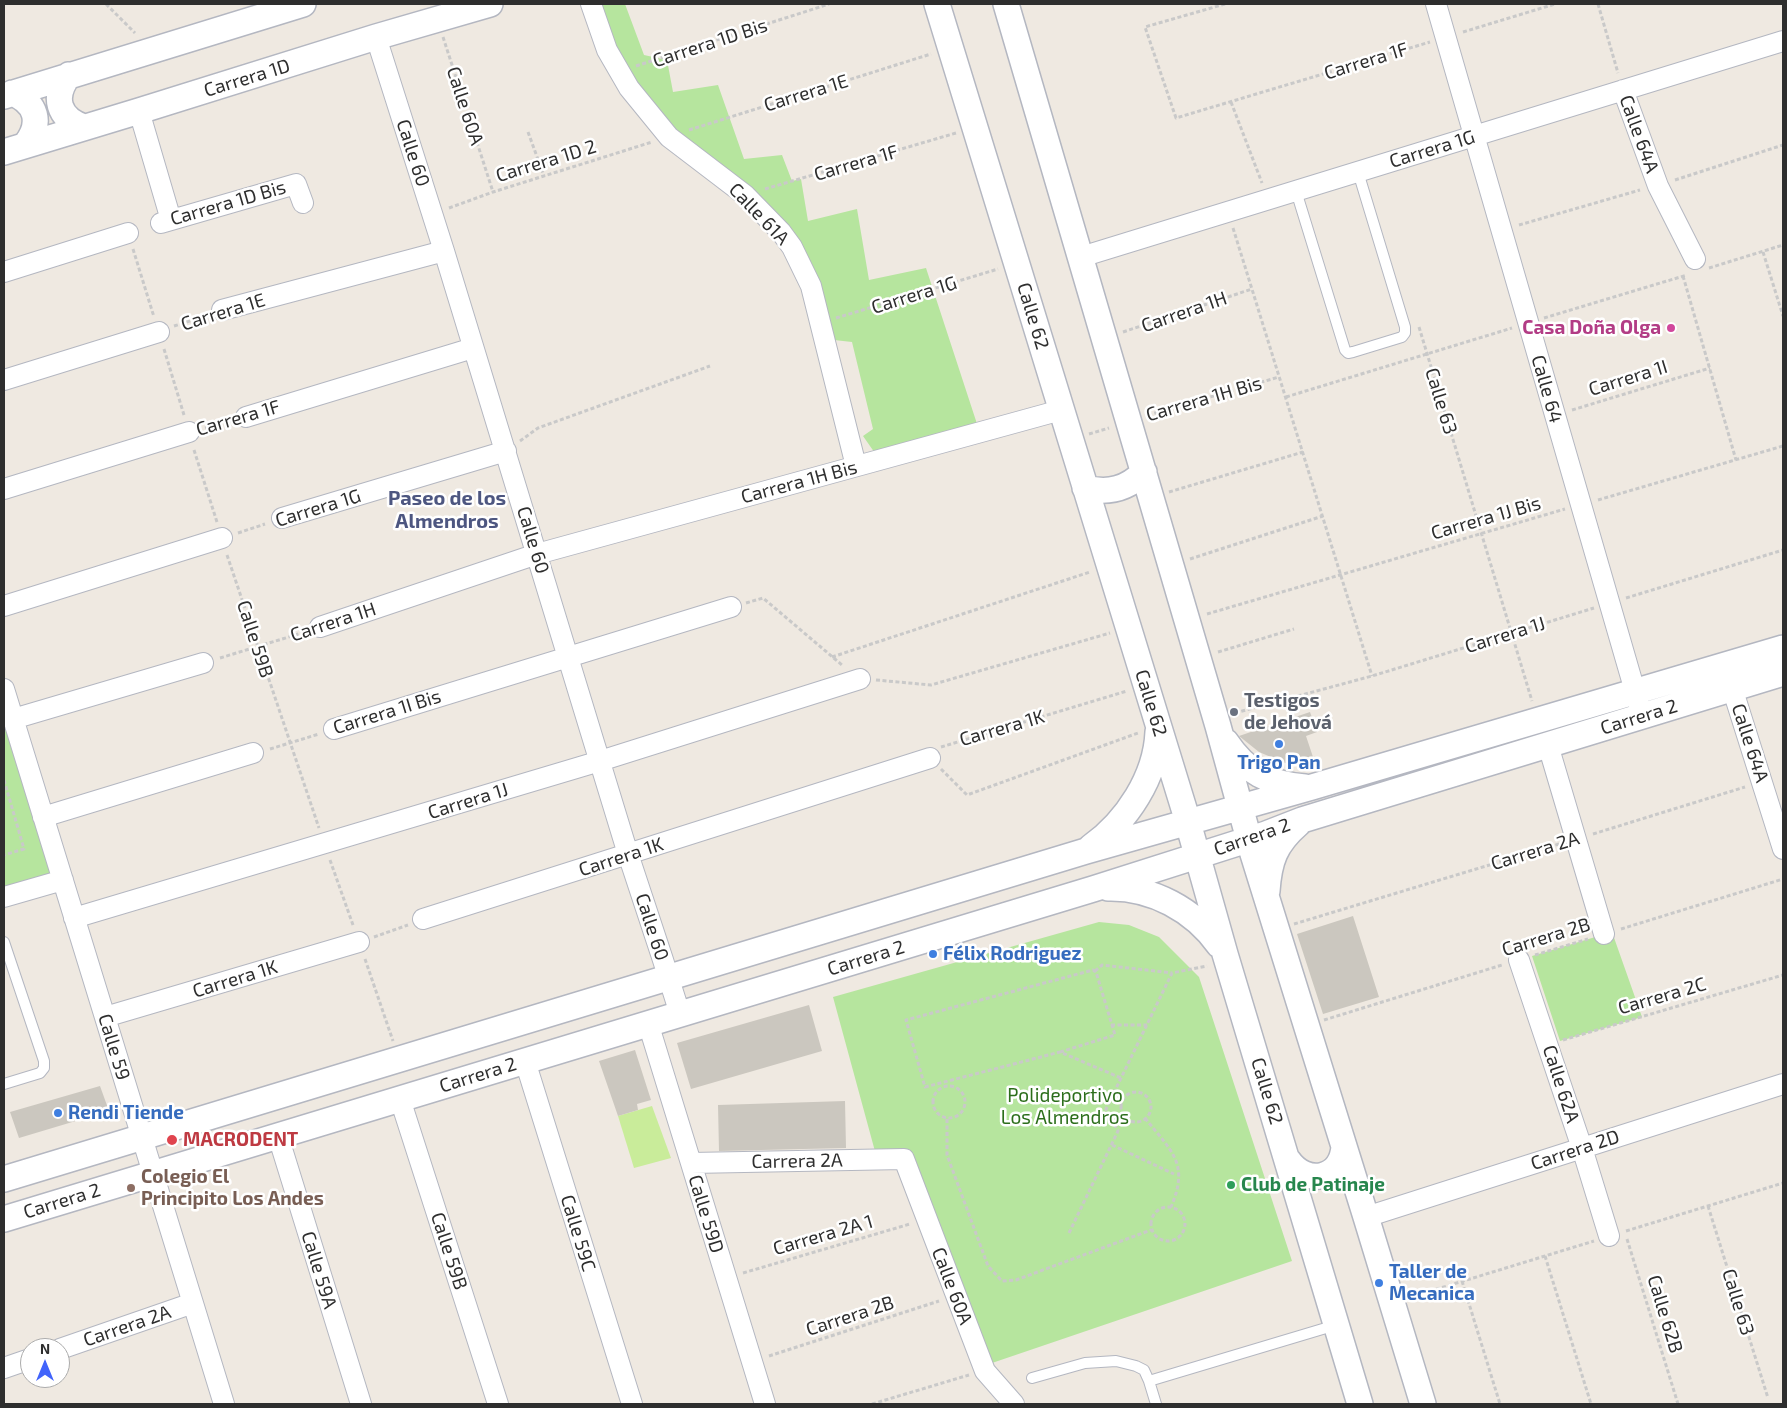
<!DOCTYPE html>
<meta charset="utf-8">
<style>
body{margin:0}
#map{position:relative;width:1787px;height:1408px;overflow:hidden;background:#efe9e1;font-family:"Exo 2",sans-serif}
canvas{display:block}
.frame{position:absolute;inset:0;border:5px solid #2e2e2e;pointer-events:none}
.north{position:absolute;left:20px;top:1338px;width:50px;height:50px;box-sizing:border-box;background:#fff;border:1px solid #ababab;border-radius:50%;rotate:0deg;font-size:14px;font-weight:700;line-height:20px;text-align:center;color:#2e2e2e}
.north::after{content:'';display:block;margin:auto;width:18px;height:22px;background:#4264fb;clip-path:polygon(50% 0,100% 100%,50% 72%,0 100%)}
</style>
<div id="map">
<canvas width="1787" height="1408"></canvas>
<div class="frame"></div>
<div class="north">N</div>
</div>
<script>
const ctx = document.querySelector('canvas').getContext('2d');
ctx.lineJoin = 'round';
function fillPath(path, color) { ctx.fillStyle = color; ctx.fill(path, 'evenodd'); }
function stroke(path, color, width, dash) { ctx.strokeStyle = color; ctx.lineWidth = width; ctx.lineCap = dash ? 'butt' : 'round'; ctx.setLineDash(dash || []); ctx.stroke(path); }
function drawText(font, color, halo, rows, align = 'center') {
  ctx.font = font + ' "Exo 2",sans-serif'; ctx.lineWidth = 5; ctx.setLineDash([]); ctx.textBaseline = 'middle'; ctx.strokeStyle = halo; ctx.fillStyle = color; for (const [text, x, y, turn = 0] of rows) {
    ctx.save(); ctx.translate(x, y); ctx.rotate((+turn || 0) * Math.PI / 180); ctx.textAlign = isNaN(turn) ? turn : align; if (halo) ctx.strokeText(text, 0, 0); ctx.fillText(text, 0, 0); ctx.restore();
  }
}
const green = new Path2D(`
 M594,4H625L644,55L667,60L673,92L718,85L744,159L782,155L792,181L801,179L808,221L857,209L869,280L926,268L979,430L877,456L863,436L873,429L852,342L825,339L781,232L669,137L618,72Z
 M4,689L63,880L4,897Z
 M1099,922L1129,925L1159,937L1199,977L1292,1261L992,1363L904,1160L876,1155L833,997Z
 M1612,932L1642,1017L1560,1041L1532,956Z`);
const pitch = new Path2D(`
 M652,1106L671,1158L634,1168L618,1116Z`);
const building = new Path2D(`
 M1310,712L1317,732L1306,736L1316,766L1285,763L1259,752L1239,736Z
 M1353,916L1379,997L1323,1014L1297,934Z
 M809,1005L822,1051L691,1089L677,1043Z
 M635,1050L651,1100L637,1104L638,1110L618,1116L599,1061Z
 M100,1086L109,1111L19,1138L10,1112Z
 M845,1101L846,1148L719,1151L718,1105Z`);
const path = new Path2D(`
 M106,4L135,33
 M1225,4L1145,27L1176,118L1430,42
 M1598,4L1618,73
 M1463,32L1555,4
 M443,37L493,192
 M636,66L829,4
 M1231,102L1262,183
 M689,130L931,54
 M528,132L544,176
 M1675,180L1783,145
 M765,189L956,133
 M449,208L493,192L652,142
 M1519,225L1640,190
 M1233,228L1372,676
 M133,249L154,317
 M1763,252L1783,316
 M1709,268L1783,245
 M1683,276L1736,460
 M836,318L998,269
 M1544,318L1687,275
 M174,326L206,316
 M1419,327L1532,701
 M1123,332L1252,289
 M164,349L184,415
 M1286,397L1512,328
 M1572,410L1710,368
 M1148,415L1279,377
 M205,428L231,421
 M1089,434L1109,428
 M520,441L538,428L710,366
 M194,450L217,522
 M1169,492L1303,452
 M1598,500L1783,446
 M238,533L265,524
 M227,555L319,828
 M1190,559L1323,516
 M1626,598L1783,550
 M746,603L763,598L842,665
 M1207,614L1565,509
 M1218,652L1294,629
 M832,657L1090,572
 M220,658L305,632
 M876,680L931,685L1110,633
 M1235,713L1372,676L1594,608
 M941,747L1127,691
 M270,749L319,734
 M941,769L967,795L1138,733
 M4,780L24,849L4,855
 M1593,834L1745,787
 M330,860L353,925
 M1294,924L1559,844
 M1621,929L1783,879
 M374,937L408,925
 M1535,955L1588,939
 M365,959L393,1041
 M1095,971L1102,965L1172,973
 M1324,1020L1502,965
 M1111,1025H1147
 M1563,1040L1783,975
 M1060,1052L1115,1035L1096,972L1093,970L906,1020L925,1087L1060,1052L1121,1078
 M933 1102a16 16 0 1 1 32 0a16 16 0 1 1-32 0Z
 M1121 1107a15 15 0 1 1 30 0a15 15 0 1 1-30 0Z
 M1145,1118C1171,1151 1190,1163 1171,1207
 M947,1119V1155L988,1266L1002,1281L1016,1280L1151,1230
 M1112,1145L1174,1174
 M1708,1206L1768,1398
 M1151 1224a17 17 0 1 1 34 0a17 17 0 1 1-34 0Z
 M1626,1231L1783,1183
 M1069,1233L1118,1131L1106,1109L1172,973L1207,966
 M1627,1239L1678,1404
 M1545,1256L1591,1404
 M743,1273L910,1224
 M1462,1281L1500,1404
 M1411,1297L1594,1241
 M769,1356L939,1301
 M872,1404L969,1375`);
const service = new Path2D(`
 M1296,191L1345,350L1348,353L1353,352L1402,337L1405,333V327L1358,172
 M4,942L44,1061V1068L40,1073L4,1084
 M1032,1378L1085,1363L1116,1361L1136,1366L1144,1370L1149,1381
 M1156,1404L1149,1381L1336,1325`);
const minor = new Path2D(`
 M591,4L607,50L629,88L669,137L745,195L781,232L792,247L811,286L856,466
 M1436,4L1639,705
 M376,37L444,251L628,854L663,960L680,1014
 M1623,90L1658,186L1695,259
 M139,111L171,220
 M161,223L296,184L303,203
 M1081,257L1783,41
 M4,272L128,233
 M222,310L444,251
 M4,380L159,332
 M246,417L473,348
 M4,489L189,432
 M282,518L506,451
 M4,606L222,538
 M320,627L537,554L1061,410
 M1728,675L1783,849
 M4,689L224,1404
 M13,719L203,663
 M334,729L731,607
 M1548,745L1604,934
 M43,817L253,753
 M4,897L63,880
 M74,918L600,761L860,679
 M423,919L930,758
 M1519,960L1582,1148L1609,1236
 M105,1017L359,942
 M648,1023L765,1404
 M525,1061L632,1404
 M400,1099L498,1404
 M278,1136L361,1404
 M691,1163L904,1159L985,1371L1014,1404
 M1366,1217L1783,1084
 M60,1349L193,1303
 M4,1368L30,1359`);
const tertiary = new Path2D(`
 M937,4L1185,812L1225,954L1360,1404
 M1006,4L1218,726L1253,854L1366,1217L1423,1404
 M69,75C52,97 58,118 84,127
 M12,93C37,103 42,123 26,144
 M4,96L303,4
 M4,152L139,111L376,37L490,4
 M1085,488C1109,494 1127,489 1144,472
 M1226,742C1246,772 1269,784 1305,787
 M1091,847C1127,821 1156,777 1158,732
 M1108,888C1152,887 1194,910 1219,945
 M1267,891C1269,861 1275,844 1298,824
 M1288,1160C1306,1186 1341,1180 1344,1147
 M4,1179L1086,851L1312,787L1783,648
 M4,1219L1093,889L1266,834L1302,820L1783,673`);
const markers = [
 [1671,328,5,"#d1479c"],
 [1234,712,5,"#6b7280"],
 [1279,744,5,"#3f7fe0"],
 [933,954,5,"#3f7fe0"],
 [58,1113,5,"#3f7fe0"],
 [172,1140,6,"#e0444e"],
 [1231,1185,5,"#2e9e5b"],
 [131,1188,5,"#8d6e63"],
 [1379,1283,5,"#3f7fe0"]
];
const streetNames = [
 ["Carrera 1D Bis",710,43,-18],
 ["Carrera 1F",1366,61,-17],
 ["Carrera 1D",247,78,-17],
 ["Carrera 1E",806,93,-17],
 ["Calle 60A",465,106,72],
 ["Calle 64A",1639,134,70],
 ["Carrera 1G",1432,149,-17],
 ["Calle 60",413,153,72],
 ["Carrera 1D 2",546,161,-17],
 ["Carrera 1F",856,163,-16],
 ["Carrera 1D Bis",228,203,-16],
 ["Calle 61A",759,214,46],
 ["Carrera 1G",914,295,-17],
 ["Carrera 1E",223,312,-17],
 ["Carrera 1H",1184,312,-19],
 ["Calle 62",1033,316,73],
 ["Carrera 1I",1628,378,-17],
 ["Calle 64",1547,389,74],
 ["Carrera 1H Bis",1204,399,-16],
 ["Calle 63",1441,401,73],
 ["Carrera 1F",238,418,-16],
 ["Carrera 1H Bis",799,482,-15],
 ["Carrera 1G",318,508,-17],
 ["Carrera 1J Bis",1486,518,-16],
 ["Calle 60",533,540,73],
 ["Carrera 1H",333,622,-18],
 ["Carrera 1J",1505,635,-17],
 ["Calle 59B",255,639,72],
 ["Calle 62",1151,703,73],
 ["Carrera 1I Bis",387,712,-17],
 ["Carrera 2",1639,717,-17],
 ["Carrera 1K",1002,728,-16],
 ["Calle 64A",1750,743,72],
 ["Carrera 1J",468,801,-17],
 ["Carrera 2",1252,837,-19],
 ["Carrera 2A",1535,851,-17],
 ["Carrera 1K",621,857,-18],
 ["Calle 60",652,927,72],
 ["Carrera 2B",1546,937,-17],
 ["Carrera 2",866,958,-17],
 ["Carrera 1K",235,979,-17],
 ["Carrera 2C",1662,996,-16],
 ["Calle 59",114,1047,73],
 ["Carrera 2",478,1075,-17],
 ["Calle 62A",1561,1084,72],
 ["Calle 62",1267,1091,73],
 ["Carrera 2D",1575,1150,-18],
 ["Carrera 2A",797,1161,-1],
 ["Carrera 2",62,1201,-17],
 ["Calle 59D",706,1214,73],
 ["Calle 59C",578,1233,73],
 ["Carrera 2A 1",823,1235,-16],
 ["Calle 59B",449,1251,72],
 ["Calle 59A",319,1270,73],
 ["Calle 60A",952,1286,69],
 ["Calle 63",1738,1302,73],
 ["Calle 62B",1665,1314,73],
 ["Carrera 2B",850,1316,-18],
 ["Carrera 2A",127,1326,-19]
];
const hotelNames = [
 ["Casa Doña Olga",1661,328]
];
const worshipNames = [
 ["Testigos",1244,701],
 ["de Jehová",1244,723]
];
const shopNames = [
 ["Trigo Pan",1279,763,"center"],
 ["Félix Rodriguez",943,954],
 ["Rendi Tiende",68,1113],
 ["Taller de",1389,1272],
 ["Mecanica",1389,1294]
];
const parkNames = [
 ["Polideportivo",1065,1096],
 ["Los Almendros",1065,1118]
];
const healthNames = [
 ["MACRODENT",183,1140]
];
const educationNames = [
 ["Colegio El",141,1177],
 ["Principito Los Andes",141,1199]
];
const leisureNames = [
 ["Club de Patinaje",1241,1185]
];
const neighbourhoodNames = [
 ["Paseo de los",447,498],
 ["Almendros",447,521]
];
fillPath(green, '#b6e59e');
fillPath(pitch, '#c9ec9a');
fillPath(building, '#cbc7bf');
stroke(service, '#b4b7c1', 12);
stroke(minor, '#b4b7c1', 22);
stroke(tertiary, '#b4b7c1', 28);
stroke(path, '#c9c9c9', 3, [4, 2.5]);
stroke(service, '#fff', 10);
stroke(minor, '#fff', 20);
stroke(tertiary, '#fff', 25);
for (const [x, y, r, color] of markers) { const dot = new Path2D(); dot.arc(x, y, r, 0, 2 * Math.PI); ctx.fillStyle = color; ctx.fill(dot); stroke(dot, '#fff', 2); }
drawText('19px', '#2e2e2e', '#fff', streetNames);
drawText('bold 19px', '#b23c85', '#fff', hotelNames, 'right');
drawText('bold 19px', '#5b616d', '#fff', worshipNames, 'left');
drawText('bold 19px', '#366cbe', '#fff', shopNames, 'left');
drawText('19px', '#2c6e1b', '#fff', parkNames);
drawText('bold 19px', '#be3a42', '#fff', healthNames, 'left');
drawText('bold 19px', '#785e54', '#fff', educationNames, 'left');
drawText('bold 19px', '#27864d', '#fff', leisureNames, 'left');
drawText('bold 20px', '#4d5680', '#fff', neighbourhoodNames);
</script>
